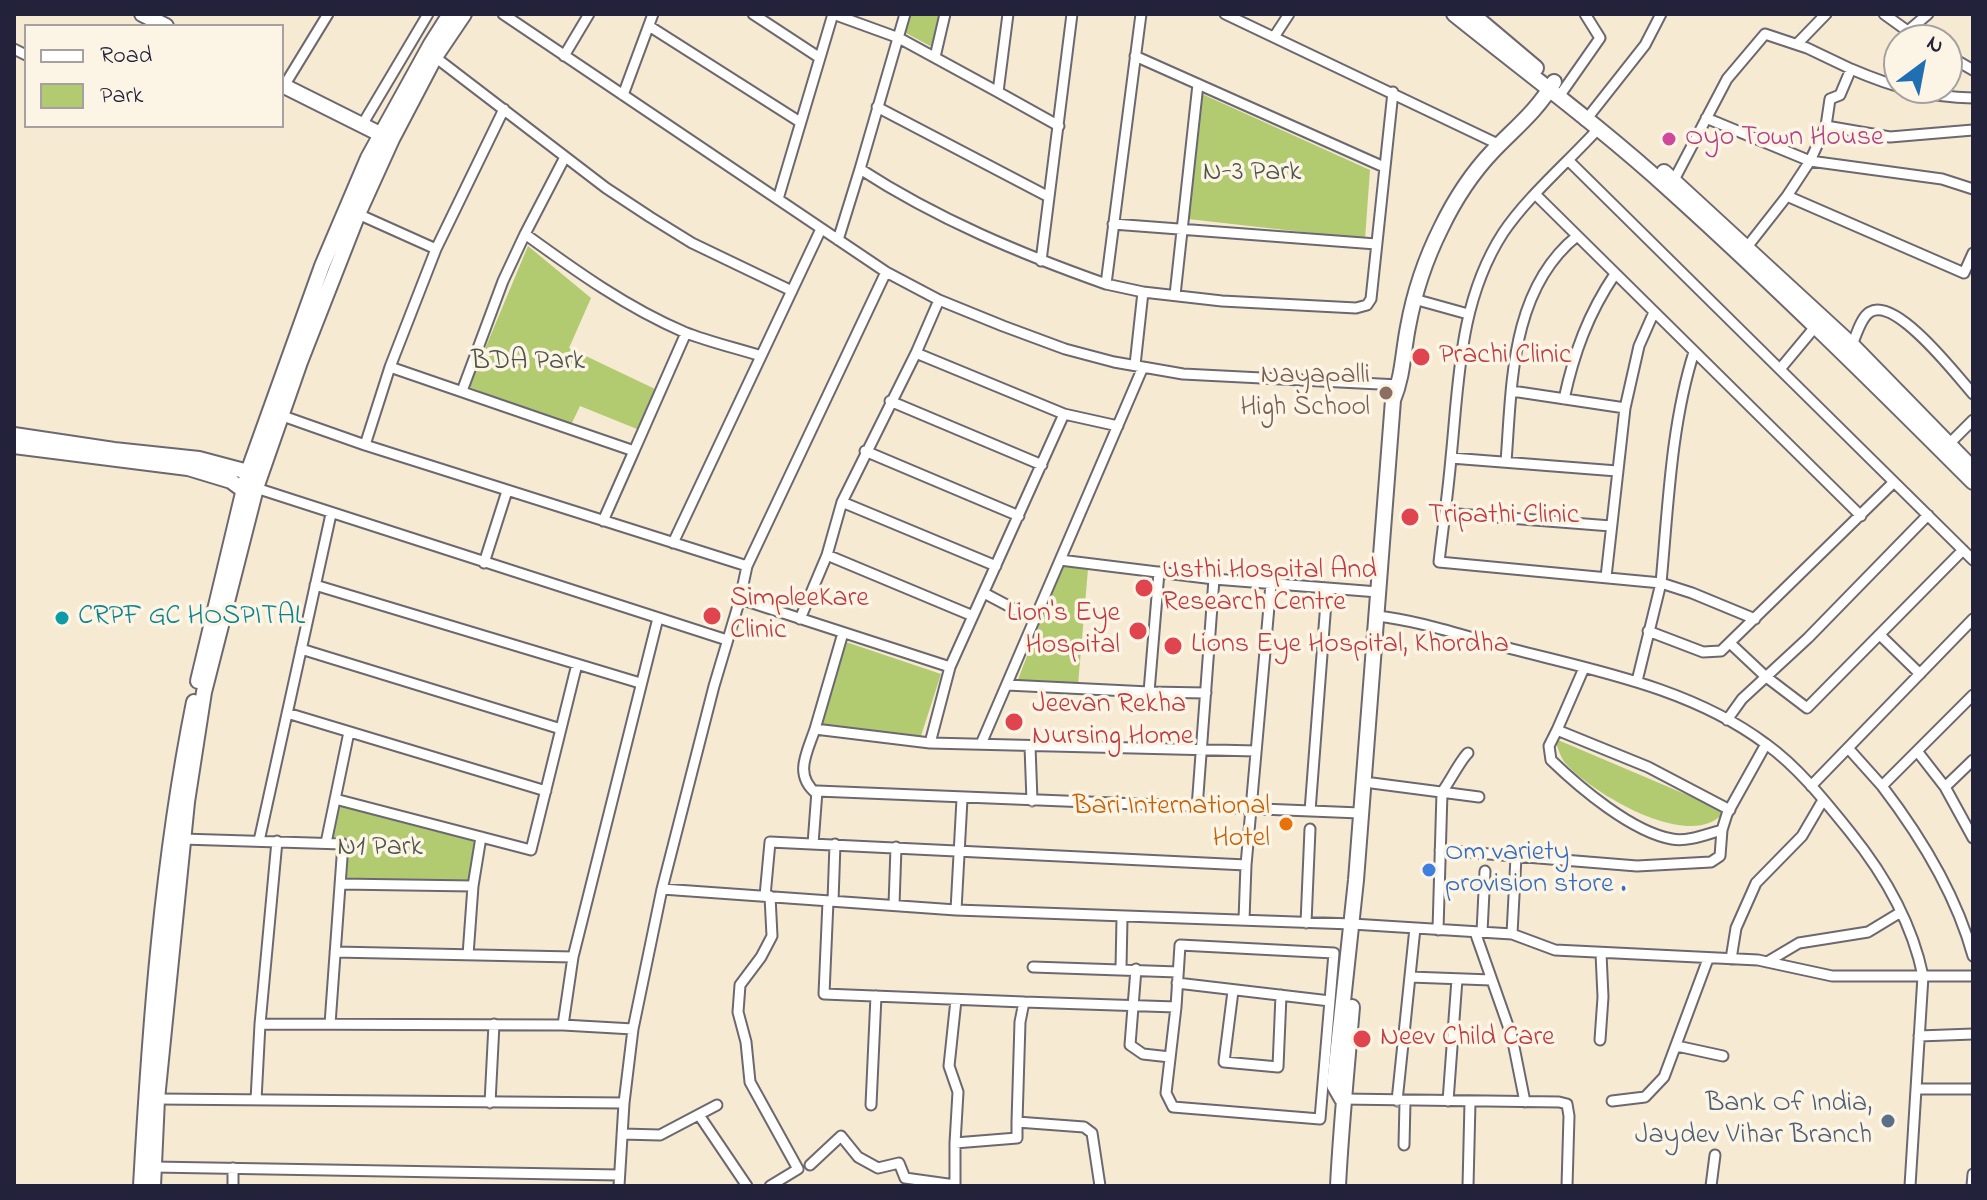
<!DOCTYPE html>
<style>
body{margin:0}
#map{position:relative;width:1987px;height:1200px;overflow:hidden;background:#f6ead2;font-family:"Indie Flower",sans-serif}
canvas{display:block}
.frame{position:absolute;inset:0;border:16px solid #22223b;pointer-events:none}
.legend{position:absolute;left:24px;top:24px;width:260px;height:104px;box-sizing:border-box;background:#fcf5e5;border:2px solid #a5a1a1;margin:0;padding:10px 14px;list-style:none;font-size:24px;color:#22223b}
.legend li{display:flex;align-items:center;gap:16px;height:40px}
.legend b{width:40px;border:2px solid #a5a1a1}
.north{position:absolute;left:1883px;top:24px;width:80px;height:80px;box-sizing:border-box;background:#fcf5e5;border:2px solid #a5a1a1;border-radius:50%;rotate:32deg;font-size:22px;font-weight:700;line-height:32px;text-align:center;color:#22223b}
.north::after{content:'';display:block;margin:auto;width:28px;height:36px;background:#1f6fb2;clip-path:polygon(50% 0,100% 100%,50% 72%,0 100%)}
</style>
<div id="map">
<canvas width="1987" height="1200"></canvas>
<div class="frame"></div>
<ul class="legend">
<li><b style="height:10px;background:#fff"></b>Road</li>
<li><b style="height:22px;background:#b2ca70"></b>Park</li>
</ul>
<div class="north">N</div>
</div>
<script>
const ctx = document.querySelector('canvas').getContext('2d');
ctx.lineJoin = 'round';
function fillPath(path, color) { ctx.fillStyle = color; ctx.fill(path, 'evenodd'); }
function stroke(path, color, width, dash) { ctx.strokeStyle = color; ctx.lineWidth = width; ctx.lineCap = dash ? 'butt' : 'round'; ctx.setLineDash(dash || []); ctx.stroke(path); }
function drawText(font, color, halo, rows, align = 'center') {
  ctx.font = font + ' "Indie Flower",sans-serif'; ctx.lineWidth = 7; ctx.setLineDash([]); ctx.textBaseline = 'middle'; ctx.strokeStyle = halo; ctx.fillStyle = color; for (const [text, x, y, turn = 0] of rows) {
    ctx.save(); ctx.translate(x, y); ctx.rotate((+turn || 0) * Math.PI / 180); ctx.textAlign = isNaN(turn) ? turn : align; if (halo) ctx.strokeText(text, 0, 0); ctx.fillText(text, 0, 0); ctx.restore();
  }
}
const green = new Path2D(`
 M908,14H940L932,47L904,32Z
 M1202,94L1370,170L1365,239L1188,219Z
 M528,246L591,298L569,348L655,389L637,429L580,406L571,425L469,387Z
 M1068,565L1088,569L1078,685L1017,682L1061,568Z
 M846,642L941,674L920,739L822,726Z
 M1558,740L1725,811C1693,854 1594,794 1567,765C1561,759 1559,751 1556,743Z
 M335,799L481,837L473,886L340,884L343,845L326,843Z`);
const street = new Path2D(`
 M503,14L886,272L939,300L1003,326L1065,349L1114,362L1183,374L1399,385
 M753,14L820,58
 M1141,14L1106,284L1143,292
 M1225,14L1500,145
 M1884,14L1920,40
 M649,26L800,122
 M1908,31L1928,14
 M1274,37L1289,14
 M1797,44L1826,14
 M14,49L26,55
 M1947,55L1973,70
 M564,56L589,14
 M1135,56L1384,167
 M435,57L606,188L650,217L692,243L792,291
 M935,57L945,14
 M1851,69C1893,87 1928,97 1973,98
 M284,86L328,14
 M998,92L1059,126
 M623,95L653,14
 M1558,98L1600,38L1585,14
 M877,107L1049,197
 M1585,121L1645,45L1661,14
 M362,125L428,14
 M1826,126L1890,137L1973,130
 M1598,129C1568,162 1527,197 1503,233C1459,301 1459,380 1451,458C1448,493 1443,527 1439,562L1661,583L1637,681
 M565,157L525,234C576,271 626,307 684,332C709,342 736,348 761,356
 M1569,161L1973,560
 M860,169L905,14
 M1674,180L1727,79L1765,34L1807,48L1851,69L1840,95L1830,99L1826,126L1810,161L1706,118
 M1536,195L1861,516
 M1787,196L1810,161L1942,179L1973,189
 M778,199L833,14L899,38L998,92L1008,14
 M358,214L436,249
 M1113,224L1376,244
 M838,240L860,169C937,219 1021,254 1106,284
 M1747,247L1787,196L1964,273L1973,253
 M1041,261L1072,14
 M1175,295L1198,84
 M1414,299L1468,314
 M1852,345C1856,336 1861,317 1870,312C1896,296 1958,377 1973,394
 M1694,352C1671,424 1668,508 1661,583L1692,593L1755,619
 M916,353L1064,414L1118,426
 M1135,365L1143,292L1222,301L1356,308L1367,305L1371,299L1393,92
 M390,367L634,451L603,521
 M1780,369L1815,327
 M462,391L503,281L525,234
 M1512,391L1625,408L1639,346L1654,312
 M1564,399C1574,353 1588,314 1615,274
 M890,401L1042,465
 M280,415L365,445L747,566
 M1949,444L1973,420
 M365,445L390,367L436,249L504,109
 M634,451L686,333
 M865,451L1019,516
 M1451,458L1617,471
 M1506,462C1512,384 1510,290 1577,236
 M256,488L727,640
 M842,502L996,566
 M1445,513L1611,526
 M673,543L821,229
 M827,555L973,616
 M1060,560L1214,579L1378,592
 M484,563L507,491
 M1159,572L1149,692L1206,693
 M1606,577L1625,408
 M315,585L640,683
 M984,593L1035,620
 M740,599L747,566L886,272
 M1376,616C1419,620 1470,638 1512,649C1598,671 1693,689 1766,744C1798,767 1825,801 1850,832C1884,874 1912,923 1923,976L1910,1186
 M800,619L827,555L842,502L916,353L939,300
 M1648,631L1703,652L1721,651L1894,482
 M843,633L815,729L930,743
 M1880,635L1920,674
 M1731,644L1765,676L1807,708L1963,550
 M301,649L561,729
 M950,667L1064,414
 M1584,668L1557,730L1648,767L1730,810
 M1007,685L1149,692
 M287,713L546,791
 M1727,720L1742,699L1808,638L1928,515
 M815,729C807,753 793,775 817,794
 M1557,730L1549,746L1551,760C1580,788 1632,832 1672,839C1688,842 1707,834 1722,830
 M981,744L1143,367
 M1030,746L1032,801
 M1848,748L1882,786L1917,751L1945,787
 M1917,751L1973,695
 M1973,760L1945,787L1973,838
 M1372,783L1479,797
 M1811,786L1973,619
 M1882,786C1921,837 1956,894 1973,956
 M335,799L531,850L577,664
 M1197,808L1214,579
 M1310,811L1327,589
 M182,839L343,844L330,1024
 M259,841L331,514
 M326,843L349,732
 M813,844L817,791L1360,813
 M1440,850L1637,866L1711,862L1720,856L1722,830L1727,814L1766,744
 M340,884L473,886
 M662,889L956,910L1352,924L1512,934L1555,950L1758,960L1832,976H1973
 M765,896L770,842L1246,865
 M770,896L772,936L761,957L740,985L738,1012L746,1042L750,1082L798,1169L770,1186
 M828,901L824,994L1024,1002L1020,1022L1017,1122
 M833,901L835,844
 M894,905L896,847
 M956,910L962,799
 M1244,920L1246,865L1271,584
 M1306,923L1310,829
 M1438,930L1442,792C1449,783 1461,759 1468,753
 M1475,932L1512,1037L1525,1102
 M1482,932L1485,871
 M1512,934L1516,857
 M335,952L573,957
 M468,955L473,886L481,837
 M1731,959L1736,928L1756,883L1802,836L1823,800
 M1767,962L1799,943L1868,932L1901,912
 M1033,967L1178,972
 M1121,968L1122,918
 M1136,969L1130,1045L1143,1054L1170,1057
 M1410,977L1491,980
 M1177,983L1330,1001
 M1233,991L1224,1062L1278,1067L1281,995
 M1024,1002L1176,1007L1166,1093L1173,1107L1320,1119L1334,953L1180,945L1176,1007
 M260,1024L563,1025L633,1029
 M563,1025L573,957L658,618
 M1919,1036L1973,1034
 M1600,1040L1603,997L1601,953
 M1677,1046L1723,1056
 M1916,1089H1973
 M157,1099L624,1103
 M1342,1099L1559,1102L1567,1104L1569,1116L1567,1186
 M256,1100L260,1024L277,841
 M1397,1101L1415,928
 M1448,1101L1457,979
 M1612,1101L1645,1097L1664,1077L1708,959
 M490,1103L494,1024
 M871,1105L876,996
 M699,1115L747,1186
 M622,1134L660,1135L717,1105
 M955,1143L958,1092L949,1066L956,1000
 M1404,1145L1405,1102
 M810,1165L841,1136L858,1157L878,1168L899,1163L905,1178L955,1185
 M153,1167L619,1175
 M233,1186V1168
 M619,1186L624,1103L633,1029L662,889L714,686L740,599L950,667L930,743L1256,751
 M955,1186V1143L1017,1138V1122L1084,1127L1092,1133L1100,1186
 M1468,1186L1470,1102
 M1711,1186L1715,1155
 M1972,1186L1973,1174`);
const secondary = new Path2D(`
 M142,14L166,26
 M1454,14C1526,72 1602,128 1671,191C1775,285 1874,383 1973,482
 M1472,14L1536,68
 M282,85L380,134
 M1664,172L1852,345L1973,469
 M14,435L114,450L199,459L248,472
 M14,446L188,468L231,481L243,490
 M198,681L248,472L322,266L368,158L431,44L450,14
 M1342,1099L1334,1085L1356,880L1393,400C1403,376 1403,352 1408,327C1414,294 1426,258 1441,228C1454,201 1472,173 1493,151C1515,128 1537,111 1554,82
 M141,1186C150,1024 162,861 194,702
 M153,1186L157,1099L187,802L204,692L256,488L300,362L358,214L392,139L435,57L464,14
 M1338,1186C1341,1126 1347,1067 1352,1007`);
const markers = [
 [1669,139,8,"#d1479c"],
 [1421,357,10,"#e0444e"],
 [1386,393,8,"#8d6e63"],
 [1410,517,10,"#e0444e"],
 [1144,588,10,"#e0444e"],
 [712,616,10,"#e0444e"],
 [62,618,8,"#0f9aa8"],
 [1138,631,10,"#e0444e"],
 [1173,646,10,"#e0444e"],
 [1014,722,10,"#e0444e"],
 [1286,824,8,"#e8710a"],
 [1429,870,8,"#3f7fe0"],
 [1362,1039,10,"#e0444e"],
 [1888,1121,8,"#5c6f8a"]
];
const hotelNames = [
 ["Oyo Town House",1685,139]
];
const parkNames = [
 ["N-3 Park",1252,174],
 ["BDA Park",528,363],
 ["N1 Park",380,849]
];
const healthNames = [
 ["Prachi Clinic",1439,357],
 ["Tripathi Clinic",1428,517],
 ["Usthi Hospital And",1162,572],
 ["Research Centre",1162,604],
 ["SimpleeKare",730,600],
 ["Clinic",730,632],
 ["Lion's Eye",1120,615,"right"],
 ["Hospital",1120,647,"right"],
 ["Lions Eye Hospital, Khordha",1191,646],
 ["Jeevan Rekha",1032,706],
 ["Nursing Home",1032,738],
 ["Neev Child Care",1380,1039]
];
const educationNames = [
 ["Nayapalli",1370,377],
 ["High School",1370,409]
];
const cultureNames = [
 ["CRPF GC HOSPITAL",78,618]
];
const foodNames = [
 ["Bari International",1270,808],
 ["Hotel",1270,840]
];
const shopNames = [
 ["Om variety",1445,854],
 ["provision store .",1445,886]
];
const serviceNames = [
 ["Bank Of India,",1872,1105],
 ["Jaydev Vihar Branch",1872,1137]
];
fillPath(green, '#b2ca70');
stroke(street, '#6c6870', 13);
stroke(secondary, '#6c6870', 18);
stroke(street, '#fff', 9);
stroke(secondary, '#fff', 14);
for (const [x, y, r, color] of markers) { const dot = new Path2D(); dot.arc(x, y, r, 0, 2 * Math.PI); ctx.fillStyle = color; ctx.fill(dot); stroke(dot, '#fcf5e5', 3); }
drawText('28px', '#b23c85', '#fcf5e5', hotelNames, 'left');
drawText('28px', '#4d544b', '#fcf5e5', parkNames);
drawText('28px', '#be3a42', '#fcf5e5', healthNames, 'left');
drawText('28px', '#785e54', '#fcf5e5', educationNames, 'right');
drawText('28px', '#0d838f', '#fcf5e5', cultureNames, 'left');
drawText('28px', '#c56008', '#fcf5e5', foodNames, 'right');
drawText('28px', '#366cbe', '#fcf5e5', shopNames, 'left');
drawText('28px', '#4e5e75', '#fcf5e5', serviceNames, 'right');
</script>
